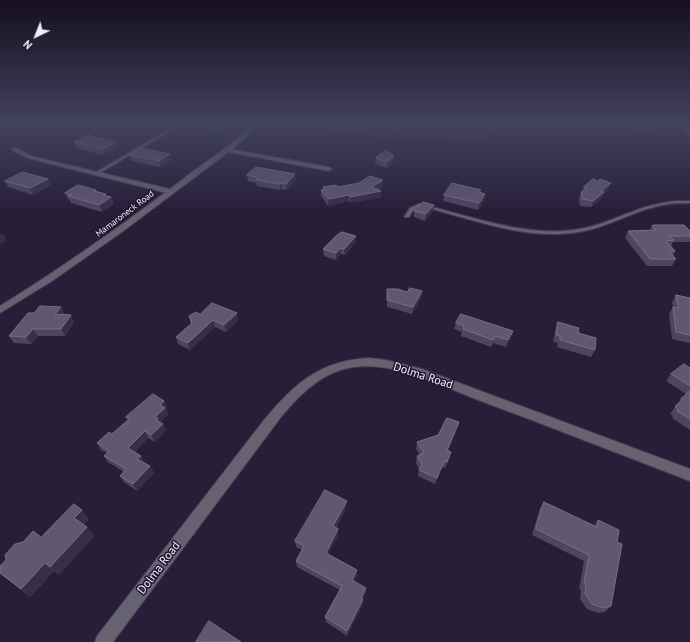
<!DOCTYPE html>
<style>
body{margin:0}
#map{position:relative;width:690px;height:642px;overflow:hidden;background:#281e38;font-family:"PT Sans",sans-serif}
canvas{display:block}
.north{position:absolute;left:16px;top:16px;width:40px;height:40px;-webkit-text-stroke:3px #1f152e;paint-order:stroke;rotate:223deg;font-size:11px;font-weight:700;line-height:16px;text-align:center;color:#f3eefc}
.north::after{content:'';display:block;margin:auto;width:14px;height:18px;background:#f3eefc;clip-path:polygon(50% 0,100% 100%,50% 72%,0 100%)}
</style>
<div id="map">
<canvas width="690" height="642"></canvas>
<div class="north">N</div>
</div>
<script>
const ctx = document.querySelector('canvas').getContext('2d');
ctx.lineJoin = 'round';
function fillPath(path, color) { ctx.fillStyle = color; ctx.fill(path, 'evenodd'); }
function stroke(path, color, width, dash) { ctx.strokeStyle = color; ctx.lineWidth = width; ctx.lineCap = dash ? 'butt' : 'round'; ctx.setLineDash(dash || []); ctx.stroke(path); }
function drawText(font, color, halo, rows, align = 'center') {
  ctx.font = font + ' "PT Sans",sans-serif'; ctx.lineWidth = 3; ctx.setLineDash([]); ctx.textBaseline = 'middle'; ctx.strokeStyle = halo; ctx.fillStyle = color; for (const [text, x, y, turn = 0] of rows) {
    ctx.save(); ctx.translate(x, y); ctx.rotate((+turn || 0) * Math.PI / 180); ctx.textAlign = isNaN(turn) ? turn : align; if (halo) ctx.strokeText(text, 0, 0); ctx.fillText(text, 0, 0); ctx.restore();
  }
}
const built = new Path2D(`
 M302,125H499L487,139L380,137Z`);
const service = new Path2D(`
 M322,125H333L335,127C341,128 346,128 352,127C356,126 360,124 365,125C355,130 344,131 334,129L331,126H324Z
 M173,127L176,128L96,175L93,174Z
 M676,201H690V203C681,203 672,203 663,205C633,210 608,228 578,232C524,241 471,218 420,206L413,210L409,217H405V216L410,208L419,204C469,215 528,239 580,229C598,226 615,218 632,212C646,206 660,203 676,201Z`);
const minor = new Path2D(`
 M681,125H687L690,130V136L688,135Z
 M12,148H16L31,156L174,190L175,192L171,194L27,158L12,150Z
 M225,148L329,167L332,169L329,171L223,151L222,150Z
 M370,358L386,360L422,369L690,469V481C619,454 549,426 478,400C439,385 397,362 354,367C323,371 300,394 281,417L113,642H95L97,636L264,420C294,384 320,360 370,358Z`);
const tertiary = new Path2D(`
 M252,125H258L235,147L122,232L52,281L0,313V306C63,267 124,224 183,179C206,161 232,146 252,125Z`);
const wall = new Path2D(`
 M201,125H224L218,132Z
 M385,125H419L395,131Z
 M636,125H654L652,131L638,130Z
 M74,142L118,148L104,155L76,148Z
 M130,155L172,160L160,167L132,161Z
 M394,156L393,162L387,168L375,164L376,158Z
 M247,175L296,180L286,190L282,189L280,190L257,186L256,183L248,181Z
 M48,179L51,185L33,195L8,187L5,181Z
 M323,187H383L378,190L381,191V197L350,203L349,201L328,206L321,196V190L323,189Z
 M584,187L608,189L604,193L602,198L591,207L580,206L579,198Z
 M481,190L480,193L485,194L484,200L478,210L443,201L444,195Z
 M97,191L106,194V196L111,197L114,204L102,212L71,203L70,200L68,199L65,193Z
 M414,211H433L425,221L414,217Z
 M652,226L690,231V242H673L671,246L675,251L673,256L676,259L672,266H647L625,238L628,231L650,230Z
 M356,236V242L345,255L341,254L336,260L324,256L323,249Z
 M387,289L407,292L422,291L421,298L412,314L387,307Z
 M676,295L690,298V343L672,339L669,314L673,307L672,302Z
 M61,307L64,314V315L74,322L65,336H38L31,344L14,343L9,336L34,313Z
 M237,313L238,320L226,332L215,327L190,350L178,344L176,337L191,324L189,316L200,314Z
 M558,322L578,333L595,350L591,357L557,347L558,343L553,342L556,329Z
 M456,323L511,338L506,347L493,343L491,347L461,336L462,332L454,329Z
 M690,368V430L672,418L673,416L670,414L676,406H675L681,399L686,394L666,381L671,374Z
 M164,401L167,407L166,409L168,414L160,422L163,424L166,430L155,442L148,438L135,452L141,456L144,462V463L150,466L154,473L137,491L124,482L120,476L124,472L108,462L104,456L107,453L101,450L97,443L112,434L128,420L126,417Z
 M459,422L457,429L448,451L451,452L449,459L445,468L442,467L435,484L418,476L419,469L416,463L417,456L420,455L416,449L417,442L438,435Z
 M544,502L594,526L598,520L617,542L611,606L605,612L598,613L587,609L580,599L581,590L579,589L584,561L532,535L540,508Z
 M346,508L336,528L338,529V535L328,554L357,570V575L354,581L366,593L363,599V604L347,636L326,622L325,617L340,590L297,567L296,561L302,550L296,547L295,541Z
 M89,519L84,525L87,527L94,536L59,575L54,571L30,597L0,573L6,560L41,537Z`);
const shadedWall = new Path2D(`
 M218,125H224L218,132L217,126Z
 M395,125H419L395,131Z
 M116,142L118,148L104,155L102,149Z
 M170,154L172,160L160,167L159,161Z
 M394,156L393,162L387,168V162Z
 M295,174L296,180L286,190V184Z
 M48,179L51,185L33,195L30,188Z
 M383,180V187L374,192L381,191V197L350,203V197L372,187Z
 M281,183L282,189L280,190V184Z
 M611,183L608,189L604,193L602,198L591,207L593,201L601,191Z
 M106,194L108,200L111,197L114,204L102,212L99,205L103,195Z
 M485,194L484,200L478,210L479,203Z
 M349,195V201L328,206V199Z
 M434,205L433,211L425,221L426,214Z
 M3,233L7,240L0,244V235Z
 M356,236V242L345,255L344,249Z
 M341,248V254L336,260V253Z
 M422,291L421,298L412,314L413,307Z
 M61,307L64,314L59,321L55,314Z
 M237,313L238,320L226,332L224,325Z
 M71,315L74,322L65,336L61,329Z
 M213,320L215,327L190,350L188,343Z
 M33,329L38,336L31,344L26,337Z
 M513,331L511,338L506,347L508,340Z
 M164,401L167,407L166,409L168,414L160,423L159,427L155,417L160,405Z
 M459,422L457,429L445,457L447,450Z
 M163,424L166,430L155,442L151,435Z
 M145,431L148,438L132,455L128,448Z
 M451,452L449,459L445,468L447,462Z
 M141,456L144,462L141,466L137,459Z
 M150,466L154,473L137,491L133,484Z
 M347,501L346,508L333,532V526Z
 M82,510L89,519L82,527L74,518Z
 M87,527L94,536L59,575L50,567Z
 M338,529V535L326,558V553Z
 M45,563L54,571L30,597L21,589Z
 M357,570V575L352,585V580Z
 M366,588V593L361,603V598Z
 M363,599V604L347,636V631Z`);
const building = new Path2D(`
 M88,135L116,142L102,149L74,142Z
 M142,148L170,154L159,161L130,155Z
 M386,150L394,156L387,162L376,158Z
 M256,167L295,174L286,184L281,183L280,184L256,180L257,178L256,177L247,175Z
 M23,172L48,179L30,188L5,181Z
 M370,176L383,180L372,187L381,191L350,197L349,195L328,199L321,190L325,189L323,187L336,185L338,187L359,183Z
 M593,179L598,181L600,179L611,183L601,191L604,192L593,201L582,199L581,192L587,188L584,187Z
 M452,183L481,190L479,192L485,194L479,203L444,195Z
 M78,185L96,190L94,191L106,194L103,195L111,197L99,205L68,196L72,195L65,193Z
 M423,202L434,205L426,214L414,211Z
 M654,225H684L690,231V236H669L674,240L666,241L675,251H669L676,259H650L628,231L656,230L652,226Z
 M342,232L356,236L344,249L341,248L336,253L323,249L337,235Z
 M410,288L422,291L413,307L387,300V289H398L407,292Z
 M676,295L690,298V335L676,332L673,307L678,308Z
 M212,303L237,313L224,325L213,320L188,343L176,337L192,323L189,316L196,312L200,314Z
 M40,306L61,307L55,314L71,315L61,329H33L26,337L9,336L28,313H34Z
 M461,314L513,331L508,340L495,336L493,340L463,329L464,326L456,323Z
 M558,322L579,328L578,333L596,338L595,350L560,340V336L556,335Z
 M684,364L690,368V386L671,374Z
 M690,391V419L677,411L679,410L675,407L683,400L681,399Z
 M153,394L164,401L160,405L165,408L155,417L158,419L156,420L163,424L151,435L145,431L128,448L141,456L137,459L150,466L133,484L120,476L126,469L104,456L109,451L97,443L109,432L112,434L129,419L126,417Z
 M447,418L459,422L447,450L451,452L447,462L444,461L437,478L419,470L422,464L417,456L424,453L417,442L438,435Z
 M325,490L347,501L333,526L338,529L326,553L357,570L352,580L366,588L361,598L363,599L347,631L325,617L342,586L296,561L304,546L295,541Z
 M544,502L597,527L598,520L619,530L617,542L622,544L611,606L603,608L592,604L585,594L586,584L584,583L589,555L536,529Z
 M74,504L82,510L74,518L87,527L50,567L45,563L21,589L0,573V566L6,560L5,555L15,544L23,542L33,531L41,537Z
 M209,621L241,642H196Z`);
const farStreetnames = [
 ["Mamaroneck Road",125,214,-37]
];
const nearStreetnames = [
 ["Dolma Road",423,376,18],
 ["Dolma Road",159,568,-53]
];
fillPath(built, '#322546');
stroke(service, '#443b53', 2.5);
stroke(minor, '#443b53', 2);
stroke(tertiary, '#443b53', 2);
fillPath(service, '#676270');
fillPath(minor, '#676270');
fillPath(tertiary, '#676270');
fillPath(wall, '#4e4560');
fillPath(shadedWall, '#382e49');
fillPath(building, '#605771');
stroke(building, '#776f86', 1);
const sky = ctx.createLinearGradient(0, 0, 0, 214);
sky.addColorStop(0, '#16101f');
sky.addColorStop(0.58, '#42415e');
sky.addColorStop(1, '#42415e00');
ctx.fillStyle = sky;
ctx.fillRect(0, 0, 690, 214);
drawText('9px', '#f3eefc', '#1f152e', farStreetnames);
drawText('12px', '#f3eefc', '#1f152e', nearStreetnames);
</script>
